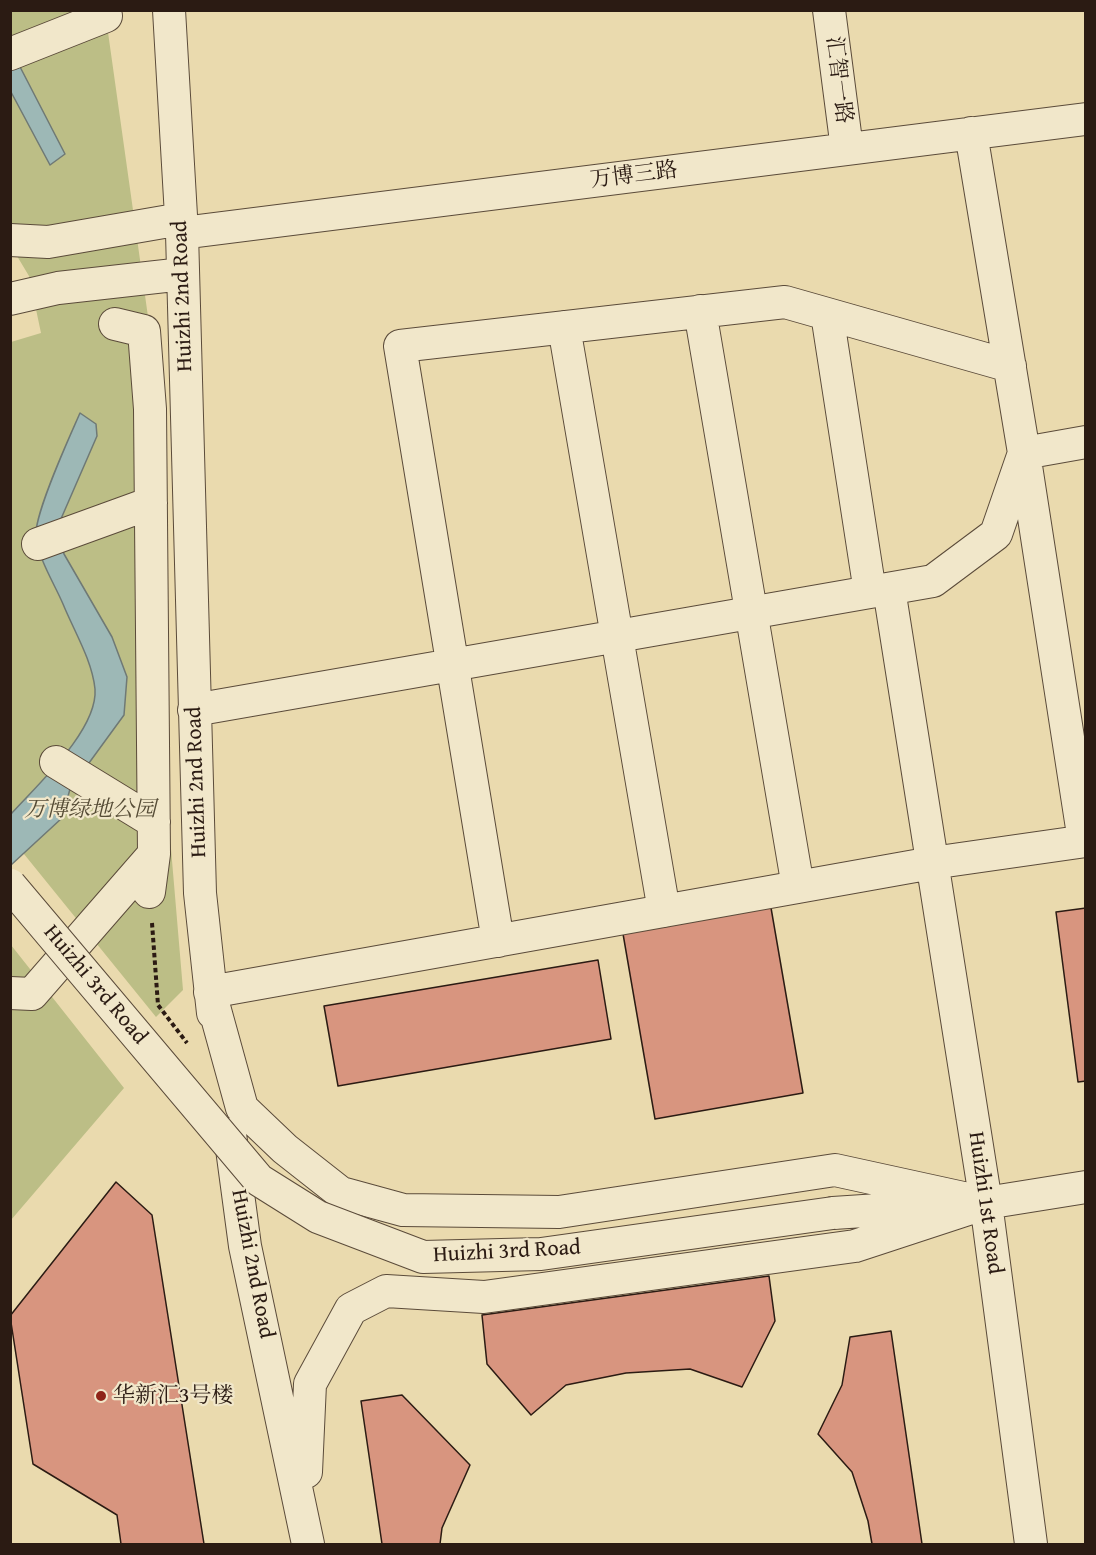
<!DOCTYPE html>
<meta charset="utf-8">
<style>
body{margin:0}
#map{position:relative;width:1096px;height:1555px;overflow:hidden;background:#eadaae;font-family:"Gentium Book Plus",serif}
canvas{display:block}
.frame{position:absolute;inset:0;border:12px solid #2b1b13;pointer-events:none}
</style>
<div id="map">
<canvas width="1096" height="1555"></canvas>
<div class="frame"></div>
</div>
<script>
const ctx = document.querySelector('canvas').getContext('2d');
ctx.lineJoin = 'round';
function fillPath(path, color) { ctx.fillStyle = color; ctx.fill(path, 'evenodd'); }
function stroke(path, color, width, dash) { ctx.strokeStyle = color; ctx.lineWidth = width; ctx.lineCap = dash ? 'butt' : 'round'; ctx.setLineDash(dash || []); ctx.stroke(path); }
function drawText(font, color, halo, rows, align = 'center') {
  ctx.font = font + ' "Gentium Book Plus","Noto Serif SC",serif'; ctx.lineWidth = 4.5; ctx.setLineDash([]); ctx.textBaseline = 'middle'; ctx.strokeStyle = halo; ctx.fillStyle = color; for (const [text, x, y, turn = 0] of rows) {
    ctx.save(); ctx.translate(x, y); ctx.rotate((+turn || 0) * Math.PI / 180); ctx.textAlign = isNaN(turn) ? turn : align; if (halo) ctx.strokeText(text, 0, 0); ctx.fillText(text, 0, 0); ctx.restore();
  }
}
const green = new Path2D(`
 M11,11H105L160,402L170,837L183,990L156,1017L11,838V342L41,333L29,276L11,246Z
 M11,945L124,1088L11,1220Z`);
const water = new Path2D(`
 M17,61L65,154L50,165L11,92L10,64Z
 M80,413L96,424L97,436L57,528L64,554L112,637L127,677L124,715L70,789L62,818L11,865V814C37,785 98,730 95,689C92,660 74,631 63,604C54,583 39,560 36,537C33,516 70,436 80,413Z`);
const building = new Path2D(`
 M770,902L803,1093L655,1119L622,928Z
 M1086,908V1081L1078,1082L1056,912Z
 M598,960L611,1039L338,1086L324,1006Z
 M116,1182L152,1215L204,1544H121L117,1515L33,1464L10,1316Z
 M769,1276L775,1321L742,1387L690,1369L626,1373L566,1385L531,1415L487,1364L482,1315Z
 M891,1331L922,1544H872L868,1521L852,1472L818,1434L842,1385L850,1337Z
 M402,1395L470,1465L442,1528L440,1544H382L361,1401Z`);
const path = new Path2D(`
 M152,923L158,1005L187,1043`);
const minor = new Path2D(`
 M169,10L182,233L200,893L213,1013
 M829,10L847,149
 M10,54L106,16
 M971,133L1024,453L1084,841
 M182,233L1086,119
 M10,240L48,242L181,219
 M10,299L58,288L183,274
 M700,311L798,887
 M827,314L870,592
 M115,324L144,331L150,409L154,854L149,892
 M564,327L664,911
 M1024,453L1086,442
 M38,544L151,503
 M889,589L986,1203L1031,1544
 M194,710L933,581L996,534L1024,453
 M56,762L154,822
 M498,941L400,346L785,302L1010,366
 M10,993L32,994L154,854
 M230,1134L245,1246L308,1544
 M986,1203L835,1170L559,1212L403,1210L341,1193L285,1149L242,1108L210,992L932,863L1086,841
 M833,1213L986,1203L1086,1187
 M306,1472L310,1384L351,1309L386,1291L484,1297L855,1246L986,1203`);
const minorBridge = new Path2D(`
 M10,885L259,1180L318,1217L423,1257L541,1254L833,1213`);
const markers = [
 [101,1396,6,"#8f2418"]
];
const streetNames = [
 ["汇智一路",838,80,83],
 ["万博三路",634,176,-7],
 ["Huizhi 2nd Road",183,296,-92],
 ["Huizhi 2nd Road",197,782,-92],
 ["Huizhi 3rd Road",95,985,50],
 ["Huizhi 1st Road",985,1203,82],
 ["Huizhi 3rd Road",507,1252,-3],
 ["Huizhi 2nd Road",252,1264,79]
];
const parkNames = [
 ["万博绿地公园",90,810]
];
const poiNames = [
 ["华新汇3号楼",113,1396]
];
fillPath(green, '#bcbe86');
fillPath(water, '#9db8b6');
stroke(water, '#6f7975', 1.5);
fillPath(building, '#d8957f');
stroke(building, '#2b1b13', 1.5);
stroke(minor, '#5b4b3a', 34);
stroke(path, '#2b1b13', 4, [4.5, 3]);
stroke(minor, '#f1e7ca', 32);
stroke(minorBridge, '#5b4b3a', 34, []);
stroke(minorBridge, '#f1e7ca', 32);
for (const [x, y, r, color] of markers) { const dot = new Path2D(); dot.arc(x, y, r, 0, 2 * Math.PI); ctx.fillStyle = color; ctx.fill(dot); stroke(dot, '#f1e7ca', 2); }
drawText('22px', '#2b1b13', '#f1e7ca', streetNames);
drawText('italic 22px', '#564c36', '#f1e7ca', parkNames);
drawText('22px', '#2b1b13', '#f1e7ca', poiNames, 'left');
</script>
